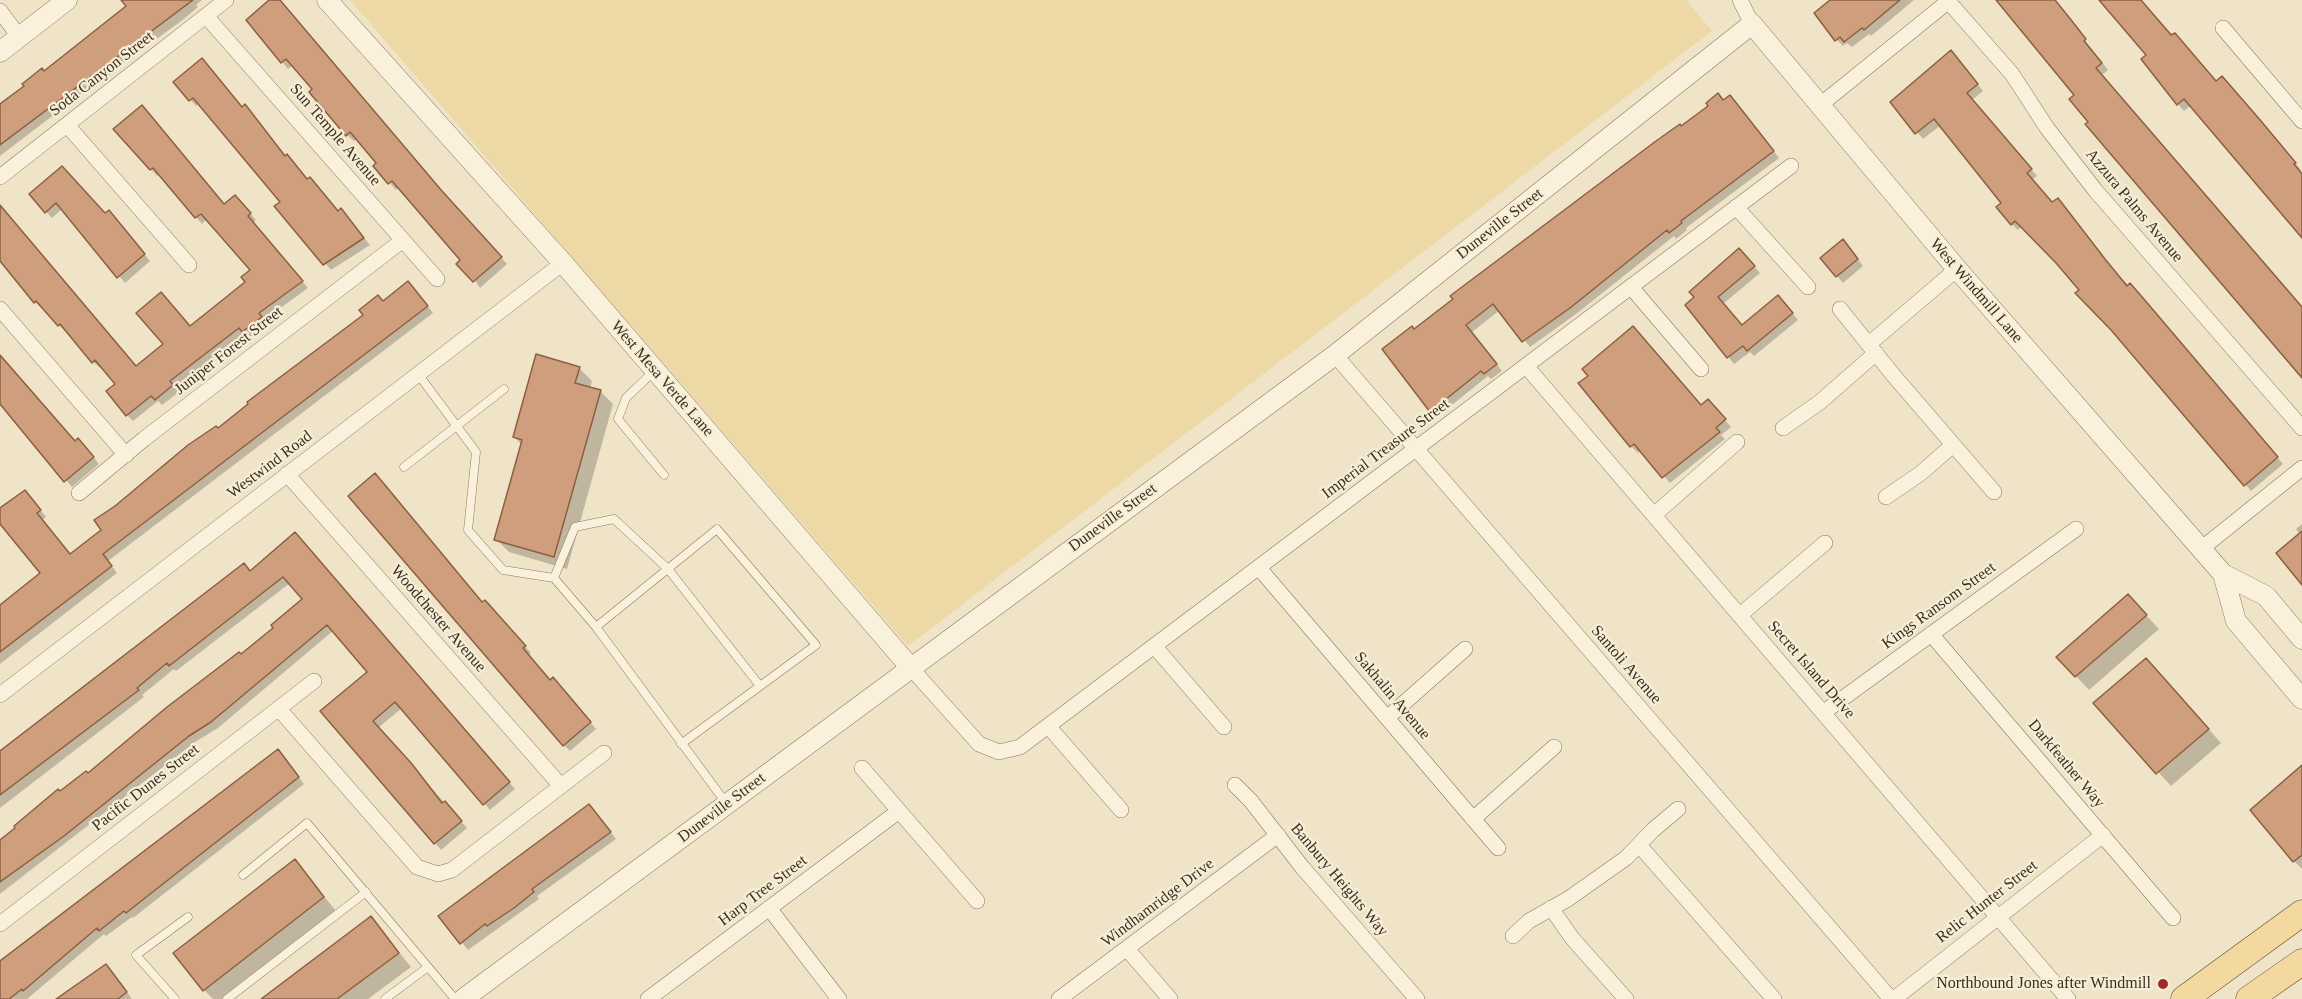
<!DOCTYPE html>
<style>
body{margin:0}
canvas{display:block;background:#f0e4c8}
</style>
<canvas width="2302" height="999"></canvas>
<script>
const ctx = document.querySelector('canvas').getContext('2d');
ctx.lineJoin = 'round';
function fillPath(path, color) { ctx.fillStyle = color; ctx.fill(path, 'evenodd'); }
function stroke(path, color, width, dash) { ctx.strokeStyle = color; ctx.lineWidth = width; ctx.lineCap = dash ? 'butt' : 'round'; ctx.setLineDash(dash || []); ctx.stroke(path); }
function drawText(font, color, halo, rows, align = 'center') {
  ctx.font = font + ' "Times New Roman",serif'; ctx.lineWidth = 4.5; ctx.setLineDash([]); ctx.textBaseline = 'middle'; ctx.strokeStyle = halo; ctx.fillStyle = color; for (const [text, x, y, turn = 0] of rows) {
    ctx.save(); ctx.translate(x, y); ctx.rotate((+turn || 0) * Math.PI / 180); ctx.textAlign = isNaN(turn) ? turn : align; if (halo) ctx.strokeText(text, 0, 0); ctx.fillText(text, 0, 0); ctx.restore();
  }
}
const sand = new Path2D(`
 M350,0H1686L1712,31L908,646Z`);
const shadow = new Path2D(`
 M135,0H202L196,5L198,7L180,22L155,40L154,38L104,80L102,78L0,156V105Z
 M271,0H279L448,200L507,264L480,288L462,261L399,187L396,190L375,166L378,163L357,138L354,141L347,135L293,65L288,69L248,20Z
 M1842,0H1914L1871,36L1869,34L1852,47L1847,43L1843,46L1837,40Z
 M2004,0H2054L2108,70L2102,75L2302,311V376L2090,122L2076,95Z
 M2101,0H2141L2216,83L2228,85L2301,170L2302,237L2191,105L2184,111L2178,104L2143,59L2148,55Z
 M1957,58L1983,91L1972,100L2037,176L2032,180L2053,204L2058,200L2064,206L2111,267L2155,313L2283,464L2251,491L2057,262L2022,226L2018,230L2012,224L2003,203L1941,125L1923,139L1892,102Z
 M175,82L243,108L338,213L347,217L370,245L331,270L277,206L282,202L199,103L196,106Z
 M1724,101L1736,103L1779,158L1686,228L1687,230L1676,239L1674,236L1576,314L1530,347L1500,310L1472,332L1502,371L1491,379L1488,376L1437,417L1431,411L1414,330L1681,128Z
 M115,129L224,206L241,203L256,220L253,223L308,288L264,320L267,324L250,337L246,333L175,388L179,392L162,405L158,401L133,421L127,415L117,384L102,366L100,368L93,362L67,330L65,331L35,302L0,258V217L137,367L247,282L253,270L207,219L202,224L196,217L160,174L157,176Z
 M31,195L115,218L150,261L125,283L62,209L52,218Z
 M1849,248L1863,266L1843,283L1822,258Z
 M1745,256L1760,273L1723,304L1742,326L1784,303L1798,320L1754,356L1750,352L1734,364L1687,305Z
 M414,289L433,313L108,561L117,573L0,664V608L42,573L0,520V510L31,498L46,517L42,520L71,555L104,530L115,507L384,302Z
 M0,356L76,442L84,446L99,464L72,487L0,402Z
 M579,368L592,381L590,388L600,391L613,404L567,569L509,552L496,539L522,445L514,437Z
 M1581,383L1714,407L1731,427L1721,435L1725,439L1670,483L1641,450L1638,453L1631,446Z
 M2302,524V582L2300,535L2296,529Z
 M301,541L515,789L490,810L402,708L378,728L467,828L441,850L322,712L370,672L334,630L218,728L195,742L0,894V841L60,793L88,775L168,708L275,628L304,599L290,583L176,671L174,669L142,695L144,697L0,808V752L251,572Z
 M2128,596L2159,629L2089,690L2058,657Z
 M483,604L491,608L531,653L528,655L550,682L559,685L596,729L570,751L564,745Z
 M2159,673L2221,743L2171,786L2095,703Z
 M284,757L304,784L133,918L132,917L106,936L104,934L27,999H0V964Z
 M2302,776V869L2294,861Z
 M595,812L616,839L537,896L539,899L468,950L440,916Z
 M295,861L336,911L222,999H213L204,990Z
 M371,918L411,967L368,999H263Z
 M112,972L132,999H62Z`);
const building = new Path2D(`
 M121,0H193L0,145V104L24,86L22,84L42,68L44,71L126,6Z
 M269,0H280L442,191L502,257L473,282L456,264L460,260L392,181L388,184L373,166L376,163L350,132L346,136L309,92L312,89L286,59L281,63L246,20Z
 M1830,0H1900L1864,30L1862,28L1844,42L1840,37L1835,41L1814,13Z
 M1996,0H2055L2068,16L2086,39L2084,41L2102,63L2096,68L2302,307V378L2085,124L2088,122L2069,99L2074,95Z
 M2099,0H2141L2171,35L2175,33L2216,81L2222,76L2261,121L2296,163L2294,164L2302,174V238L2184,99L2177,105L2141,59L2146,55Z
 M1951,50L1978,84L1967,93L2032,169L2027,173L2052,202L2058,198L2105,259L2127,286L2130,283L2149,305L2278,457L2244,486L2111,330L2075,293L2079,290L2056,263L2015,221L2011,225L1996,207L2001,203L1934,119L1915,134L1890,102Z
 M202,58L242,107L245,104L285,156L287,154L307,179L310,177L338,211L341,208L364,238L323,265L274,206L280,202L193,98L189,101L173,82Z
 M1718,93L1723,100L1730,95L1774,151L1681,221L1682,223L1669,233L1667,230L1570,308L1522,342L1493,304L1466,325L1497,364L1484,374L1481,371L1430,412L1382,349L1412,326L1414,329L1453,299L1450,296L1656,141L1680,124L1681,126L1708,106L1706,103Z
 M142,105L224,204L235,195L251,213L248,216L303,281L259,313L262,317L242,332L239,328L170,381L173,385L155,400L151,396L126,416L106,391L115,384L95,360L92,363L60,324L58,326L36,301L34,303L0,261V205L136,366L163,344L136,313L161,292L190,326L245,282L241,277L250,270L201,214L195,218L153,168L150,170L113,129Z
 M62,166L105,213L109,210L145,254L117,278L56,203L45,213L29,194Z
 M1843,239L1858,259L1836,277L1820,258Z
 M1739,248L1755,266L1718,297L1742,325L1778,295L1793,313L1747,351L1743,346L1727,358L1685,305L1694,297L1689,292Z
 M408,281L428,306L103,554L112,566L0,652V605L40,573L0,524V508L25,490L41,510L37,513L70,554L101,530L94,520L115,506L188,445L216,426L218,428L248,404L247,402L363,315L359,310L378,295L383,301Z
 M1633,326L1701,405L1708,399L1726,419L1716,428L1720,432L1662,478L1634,444L1630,447L1578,383L1588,376L1582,369Z
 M536,354L580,367L575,383L601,390L554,557L494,540L522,440L513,437Z
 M0,355L75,441L78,438L94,457L64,482L0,404Z
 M375,473L482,602L485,600L526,646L523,648L550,680L553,677L591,722L563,746L348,496Z
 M2302,531V585L2276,553Z
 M295,532L510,782L483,805L395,702L373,721L412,764L442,803L445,801L462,821L434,844L320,711L367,672L327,625L211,722L189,736L64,836L0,882V840L15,828L14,826L58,789L60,791L86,771L88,773L167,707L239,652L241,654L273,628L271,625L302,599L283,577L169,666L167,663L137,688L139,690L0,795V751L244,563L250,571Z
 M2128,594L2147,615L2075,677L2056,657Z
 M2146,658L2209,729L2156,774L2093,703Z
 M278,749L299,777L126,913L124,911L99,931L97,928L23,991L22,989L9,999H0V961Z
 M2302,765V855L2293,862L2250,810Z
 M589,804L611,832L532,889L534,892L514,908L487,926L485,924L460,944L438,916Z
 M295,859L324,897L203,991L173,953Z
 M371,916L399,953L337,999H261Z
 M106,964L127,992L118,999H56Z`);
const service = new Path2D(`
 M654,371L626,398L618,419L664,475
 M418,374L476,452L468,530L503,570L554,578L596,627L726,803
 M404,467L504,389
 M554,578L575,527L614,519L668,569L760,686
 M596,627L717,529L816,645L681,744
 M243,875L307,823L455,999
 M175,999L136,955L188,917
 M227,999L366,892
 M385,999L428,967`);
const minor = new Path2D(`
 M1740,0L1752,24
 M1948,1L2012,74L2047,128L2095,190L2302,428
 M0,11L20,38
 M206,16L437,279
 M2223,28L2302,121
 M1819,106L1950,0
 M67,125L189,265
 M0,177L226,0
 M1736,207L1808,287
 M1631,287L1701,369
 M0,309L126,455
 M1840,309L1894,376L1994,492
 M1869,344L1957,269
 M1335,355L1891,999
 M1526,366L2068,999
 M1783,428L1820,402L1876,353
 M287,474L561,786
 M79,493L144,439L403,240
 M1886,497L1921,473L1953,445
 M1654,515L1737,442
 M2201,549L2302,468
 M1259,568L1498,848
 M1740,615L1825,543
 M1931,634L2173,918
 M1155,647L1224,727
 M910,667L979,744L999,752L1020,747L1791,166
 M0,695L563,263
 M279,709L417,867L438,874L452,870L604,753
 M1824,712L2076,529
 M1387,718L1465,649
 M1049,727L1121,810
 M862,768L977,901
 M1235,785L1251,801L1302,867L1417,999
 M1473,819L1554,747
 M1639,845L1774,999
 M769,908L839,999
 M1551,908L1572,938L1626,999
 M0,924L314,681
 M1513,936L1529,921L1568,899L1626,858L1653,830L1678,809
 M1127,949L1170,999
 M648,999L899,811
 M1059,999L1278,835
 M1894,999L2103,835`);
const tertiary = new Path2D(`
 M327,0L563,263L910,667
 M0,52L67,0
 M2223,574L2266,596L2302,639
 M463,999L1335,355L1752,24L1957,269L2223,574L2236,621L2302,699`);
const primary = new Path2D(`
 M2184,999L2302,913
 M2249,999L2302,962`);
const markers = [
 [2163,984,6,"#9e2a2b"]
];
const streetNames = [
 ["Soda Canyon Street",102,74,-38],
 ["Sun Temple Avenue",335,135,49],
 ["Azzura Palms Avenue",2134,206,50],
 ["Duneville Street",1500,224,-38],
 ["West Windmill Lane",1976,291,49],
 ["Juniper Forest Street",229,351,-38],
 ["West Mesa Verde Lane",662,379,49],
 ["Imperial Treasure Street",1386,449,-37],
 ["Westwind Road",270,465,-37],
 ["Duneville Street",1113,518,-36],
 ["Kings Ransom Street",1939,606,-36],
 ["Woodchester Avenue",438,619,49],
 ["Santoli Avenue",1626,665,49],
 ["Secret Island Drive",1811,670,49],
 ["Sakhalin Avenue",1392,696,50],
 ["Darkfeather Way",2066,764,50],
 ["Pacific Dunes Street",146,788,-38],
 ["Duneville Street",722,808,-37],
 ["Banbury Heights Way",1339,880,50],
 ["Harp Tree Street",763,891,-37],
 ["Relic Hunter Street",1987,902,-38],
 ["Windhamridge Drive",1158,903,-37]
];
const poiNames = [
 ["Northbound Jones after Windmill",2151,984]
];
fillPath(sand, '#ecd9a5');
fillPath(shadow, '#0003');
fillPath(building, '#cf9f7d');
stroke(building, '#8d5f41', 1.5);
stroke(service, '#8d765c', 9);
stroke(minor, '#8d765c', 16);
stroke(tertiary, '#8d765c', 21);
stroke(primary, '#5b4430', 27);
stroke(service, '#faf1dc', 8);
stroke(minor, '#faf1dc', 15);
stroke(tertiary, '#faf1dc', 20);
stroke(primary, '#f3d9a0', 26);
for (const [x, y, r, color] of markers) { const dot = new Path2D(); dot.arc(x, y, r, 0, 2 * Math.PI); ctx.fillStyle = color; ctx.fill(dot); stroke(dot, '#f7eed8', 2); }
drawText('16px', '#3d2e20', '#f7eed8', streetNames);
drawText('16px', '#3d2e20', '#f7eed8', poiNames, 'right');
</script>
